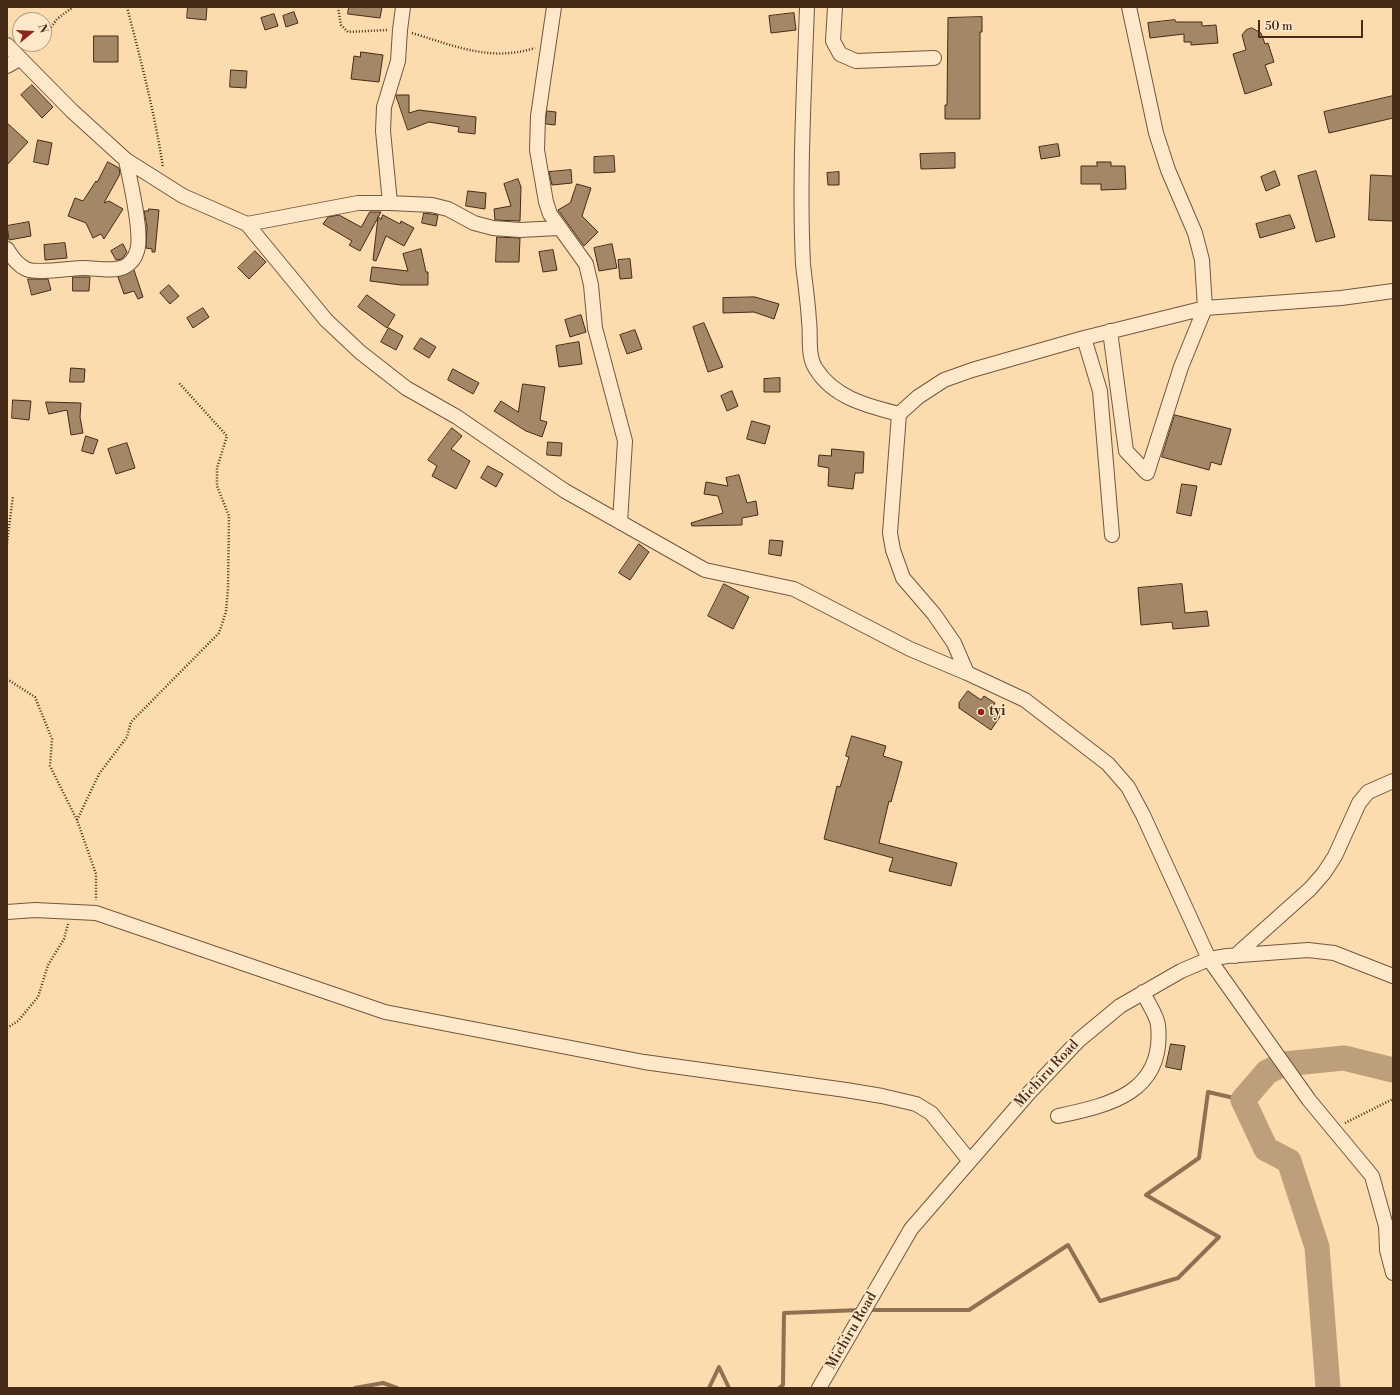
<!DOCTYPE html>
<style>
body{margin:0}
#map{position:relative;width:1400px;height:1395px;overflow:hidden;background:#fcdbae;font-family:"Libre Bodoni",serif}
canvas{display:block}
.frame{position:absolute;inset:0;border:8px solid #452b18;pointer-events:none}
.north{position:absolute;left:12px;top:12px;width:40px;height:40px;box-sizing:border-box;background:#fde8ca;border:1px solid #b39c83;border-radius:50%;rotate:72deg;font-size:11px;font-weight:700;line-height:16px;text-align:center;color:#452b18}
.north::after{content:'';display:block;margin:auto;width:14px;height:18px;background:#8f2418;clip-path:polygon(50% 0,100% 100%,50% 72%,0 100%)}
.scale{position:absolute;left:1258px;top:20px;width:105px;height:18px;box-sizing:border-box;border:2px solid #452b18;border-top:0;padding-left:5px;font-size:12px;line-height:14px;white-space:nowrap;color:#452b18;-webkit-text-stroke:3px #fde8ca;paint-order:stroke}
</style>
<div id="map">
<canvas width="1400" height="1395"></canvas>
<div class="frame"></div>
<div class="north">N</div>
<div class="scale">50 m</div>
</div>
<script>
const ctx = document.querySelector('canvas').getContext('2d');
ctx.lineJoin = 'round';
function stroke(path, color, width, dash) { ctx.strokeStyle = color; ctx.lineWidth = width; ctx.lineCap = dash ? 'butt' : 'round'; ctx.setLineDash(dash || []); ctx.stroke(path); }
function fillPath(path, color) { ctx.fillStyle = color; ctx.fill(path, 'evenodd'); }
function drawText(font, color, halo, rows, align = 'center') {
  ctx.font = font + ' "Libre Bodoni",serif'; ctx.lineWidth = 3; ctx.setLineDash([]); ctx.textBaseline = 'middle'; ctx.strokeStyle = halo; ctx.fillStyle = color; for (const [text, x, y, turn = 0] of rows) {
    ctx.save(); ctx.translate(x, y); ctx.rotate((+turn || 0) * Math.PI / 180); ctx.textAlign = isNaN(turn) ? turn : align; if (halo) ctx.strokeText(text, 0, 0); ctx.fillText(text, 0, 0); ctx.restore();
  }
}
const stream = new Path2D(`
 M867,1310H969L1068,1245L1100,1301L1178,1278L1219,1237L1146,1195L1199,1158L1208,1092L1243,1100
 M355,1388L383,1383L397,1388
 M709,1388L719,1367L729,1388
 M779,1388L783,1385L784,1313L860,1310`);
const river = new Path2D(`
 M1328,1388L1317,1247L1289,1161L1266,1149L1243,1100L1267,1072L1284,1064L1344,1058L1393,1070`);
const building = new Path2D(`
 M188,7H207L206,20L187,18Z
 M349,7H382L380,18L348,14Z
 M294,12L298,23L286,27L283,16Z
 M794,13L796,30L771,33L769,16Z
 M274,14L278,26L265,30L261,18Z
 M982,17V32H980V119H945V105H947L948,18Z
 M1175,20L1176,22H1202V26L1216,25L1218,43L1191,45V42H1184V34L1150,38L1148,23Z
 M1252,28L1261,33L1265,44L1268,43L1274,62L1265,65L1272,85L1245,94L1233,54L1246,50L1242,35L1246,30Z
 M94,36H118V62H94Z
 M361,52L383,55L379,82L351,79L354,56L360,57Z
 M231,70L247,71L246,88L230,87Z
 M32,85L53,107L42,118L21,95Z
 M396,95H409V113L419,110L476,117L475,134L458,132L459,127L429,122L408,130Z
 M1393,96V118L1329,133L1324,112Z
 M547,111L556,112L555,125L546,124Z
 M7,123L28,142L7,165Z
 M38,140L52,143L48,165L34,162Z
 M1058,144L1060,156L1041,159L1039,147Z
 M955,153V168L921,169L920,154Z
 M614,156L615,172L594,173V157Z
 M108,162L119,168L120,174L104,203L109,201L123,209L104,239L101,234L93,238L86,223L68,216L75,198L83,201L96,181L97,182Z
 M1097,162H1111V166H1125L1126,189L1101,190V184H1081V166H1097Z
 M571,170L572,183L552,185L549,172Z
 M1275,171L1280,185L1266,191L1261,177Z
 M1316,171L1335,237L1316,242L1298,176Z
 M839,172V185H828L827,173Z
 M1371,175L1393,176V221L1369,220Z
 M518,179L521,187L520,221L495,220L494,209L511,206L504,184Z
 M577,184L591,188L582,216L598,232L584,246L558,210L570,203Z
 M468,191L486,193L485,209L466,206Z
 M149,209L159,210L155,252H152V249L146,248L147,227L144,211H148Z
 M370,212H381L360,251L349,245L352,241L323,224L328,217L339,215L361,227Z
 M424,213L438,215L436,226L422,223Z
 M383,215L400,224L401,221L414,228L404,246L386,236L376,261L373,260L378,217L381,219Z
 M1290,215L1295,228L1260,238L1256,224Z
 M29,222L31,236L9,240L7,226Z
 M497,237L520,238L519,262H496Z
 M65,243L67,258L45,260L44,245Z
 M123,244L127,252L122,259L116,260L111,251Z
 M612,244L617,268L599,271L594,248Z
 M421,249L426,272H428V285H401L370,281L372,267L408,271L403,254Z
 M553,250L557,270L543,272L539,252Z
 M255,251L266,262L249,279L238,268Z
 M630,259L632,278L620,279L618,260Z
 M134,270L143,297L138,299L134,291L124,294L118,277Z
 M73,277H90L89,291H73Z
 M28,279H48L51,290L32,295Z
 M169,285L179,296L170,304L160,293Z
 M367,295L395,315L387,328L358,307Z
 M755,297L779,304L774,319L754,312L723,313V298Z
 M203,308L209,317L193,328L187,318Z
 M581,315L586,332L570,337L565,320Z
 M704,323L723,367L708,372L693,327Z
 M389,328L403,336L396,350L381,342Z
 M635,330L642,349L627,354L620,335Z
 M421,338L436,347L429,358L414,349Z
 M579,342L582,364L559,367L556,346Z
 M71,368L85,369L84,382H70Z
 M453,369L479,383L473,394L448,380Z
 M780,378V392H764V379Z
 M523,384L545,387L540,420L547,422L542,437L526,431L494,411L501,401L518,412Z
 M732,391L738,406L727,411L721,396Z
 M13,400L31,401L29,420L12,418Z
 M46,402L81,403L80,417L83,433L71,435L67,410L49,414Z
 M1175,415L1231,429L1221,465L1211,462L1209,470L1162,457Z
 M752,421L770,426L765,444L747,439Z
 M452,428L462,436L451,449L470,461L456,489L432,476L437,466L428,460Z
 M86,436L98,440L93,454L82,451Z
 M548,442L562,443L561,456L547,455Z
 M127,443L135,468L116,474L108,449Z
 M832,449L864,452L863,473H855L853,489L828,486L829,468L818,466L819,455L831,456Z
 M488,466L503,474L496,487L481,478Z
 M739,475L747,503L756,501L758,515L742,518V525L692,526L691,523L723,513L718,496L704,494L706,482L728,486L726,478Z
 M1182,484L1197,486L1191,516L1177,513Z
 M770,540L783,541L781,556L769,554Z
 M639,544L649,552L630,580L619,573Z
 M724,584L749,597L733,629L708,616Z
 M1182,584L1185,613L1207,611L1209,626L1173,629L1172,622L1141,625L1138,588Z
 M968,691L981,700L984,696L995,703L992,708L1001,715L991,730L959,708V703Z
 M852,736L886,746L883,756L902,762L891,802L889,801L879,843L957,863L951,886L889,871L893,858L824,839L837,786L840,787L849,757L846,756Z
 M1171,1044L1185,1046L1181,1070L1166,1067Z`);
const path = new Path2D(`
 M127,7C141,61 155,114 163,168
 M338,7L341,25L348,32L387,30
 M412,33C455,46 490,62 535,48
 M44,37L57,19L73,7
 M31,50L38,44
 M7,543L13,496
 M7,679L35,697L52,739L50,766L77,820L96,874V900
 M77,820L99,774L127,737L131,722L219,633L226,612L228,588L229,516L217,486V468L227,436L179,383
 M7,1028L18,1021L38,997L48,965L64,939L68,924
 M1345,1123L1393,1099`);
const minor = new Path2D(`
 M554,7L538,116L537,150L546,202L550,214L586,264L591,285L595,328L625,441L620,522
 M807,7C804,92 799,179 803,264C805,283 808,302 809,321C811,336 807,356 816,369C834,398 868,406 899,414
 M835,7L833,41L840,54L856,61L934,58
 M7,45L72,111L126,160L183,196L247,224L326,320L360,352L406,388L457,417L565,491L705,570L794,589L910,649L967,673L1025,700L1108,764L1128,787L1143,815L1209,959L1309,1100L1372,1176L1386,1226L1387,1250L1393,1273
 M7,66L19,59
 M390,203L383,131L384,107L398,61L400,30L403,7
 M247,224L358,203H390L432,205L448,209L474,223L493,228L520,230L559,228
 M7,249C11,256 18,265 26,269C37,274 70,268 84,268C96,268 112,272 124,267C130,264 135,258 137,251C143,234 130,181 126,160
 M1110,331L1126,451L1147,473L1181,367L1205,308L1202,260L1195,233L1168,170L1156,133L1129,7
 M1084,338L1100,391L1112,535
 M967,673L954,643L934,614L903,578L893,550L890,533L899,414L918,397L944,380L972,370L1084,338L1205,308L1341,298L1393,291
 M7,912L35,910L96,913L385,1012L644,1062L846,1090L882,1096L916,1104L931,1113L969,1160
 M1235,956L1310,889L1324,873L1335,856L1359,803L1368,792L1393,781
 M1058,1116C1111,1105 1165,1092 1158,1025C1157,1015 1147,1002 1143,992
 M819,1388L911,1229L1028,1094L1079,1040L1120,1006L1181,971L1209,959L1227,956L1308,950L1334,953L1393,976`);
const markers = [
 [981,712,4,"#8f2418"]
];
const poiNames = [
 ["tyi",989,712]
];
const streetNames = [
 ["Michiru Road",1047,1074,-47],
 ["Michiru Road",852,1331,-60]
];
stroke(stream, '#8e7153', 4);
stroke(river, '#be9f7b', 25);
fillPath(building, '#a48766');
stroke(building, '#452b18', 1);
stroke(minor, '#73573e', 16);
stroke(path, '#452b18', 2.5, [1, 2]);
stroke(minor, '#fde8ca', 14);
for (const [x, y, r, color] of markers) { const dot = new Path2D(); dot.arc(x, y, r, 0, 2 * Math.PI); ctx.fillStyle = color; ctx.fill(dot); stroke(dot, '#fde8ca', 1.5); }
drawText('bold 14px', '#452b18', '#fde8ca', poiNames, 'left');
drawText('14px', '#452b18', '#fde8ca', streetNames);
</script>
